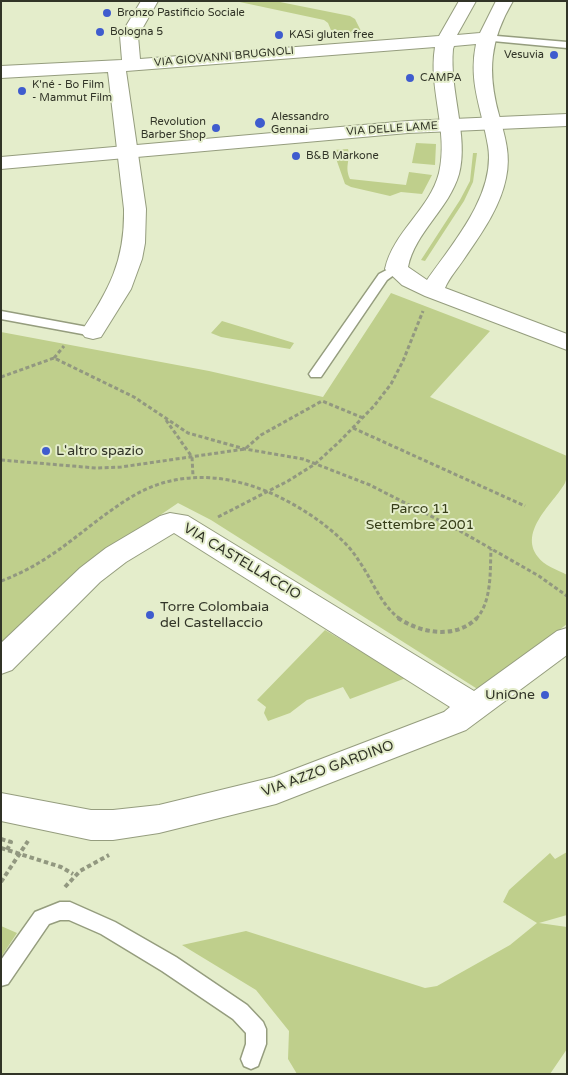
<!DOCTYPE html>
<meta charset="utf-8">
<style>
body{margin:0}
#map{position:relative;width:568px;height:1075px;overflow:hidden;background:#e4edcb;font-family:"Varela Round",sans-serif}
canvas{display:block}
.frame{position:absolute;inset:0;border:2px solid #313427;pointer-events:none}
</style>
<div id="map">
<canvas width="568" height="1075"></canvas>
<div class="frame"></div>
</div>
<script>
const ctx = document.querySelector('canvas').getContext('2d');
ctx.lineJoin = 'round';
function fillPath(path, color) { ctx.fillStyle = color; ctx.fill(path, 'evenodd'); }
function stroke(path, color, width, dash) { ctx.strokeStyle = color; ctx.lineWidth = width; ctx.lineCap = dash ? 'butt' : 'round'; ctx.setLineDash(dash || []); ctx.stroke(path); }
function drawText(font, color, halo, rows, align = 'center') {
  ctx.font = font + ' "Varela Round",sans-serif'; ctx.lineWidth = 4; ctx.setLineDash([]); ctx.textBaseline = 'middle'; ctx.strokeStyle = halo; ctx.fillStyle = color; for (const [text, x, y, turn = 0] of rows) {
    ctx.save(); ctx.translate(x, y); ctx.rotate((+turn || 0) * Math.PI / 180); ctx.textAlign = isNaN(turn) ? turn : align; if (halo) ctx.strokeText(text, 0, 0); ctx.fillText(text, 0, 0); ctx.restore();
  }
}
const green = new Path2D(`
 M235,1H275L350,16L355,19L362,33L333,35L328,23L324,20Z
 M416,143L436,144L435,165L412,163Z
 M348,149C351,160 344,166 350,179L406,185L409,172L432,175L422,194L401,192L390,196L351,187L345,184L333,150Z
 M473,153H477L473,182L464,201L425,261L421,260L460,200L470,181Z
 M391,293L490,331L430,397L567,456C567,464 568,476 565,483C554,503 518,531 538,557C543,565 558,570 567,575V624L479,690L211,520L178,503L88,564L1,647V332L209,371L323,397Z
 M222,321L294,343L290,349L221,337L211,333Z
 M325,630L406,678L350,699L343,687L307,700L290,713L268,721L264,713L266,707L257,700Z
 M567,852V915L539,923L567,927V1049L550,1074H297L288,1059L289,1031L256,990L182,945L246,931L425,988L437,986L510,945L537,923L503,902L509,890L550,853L555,859Z
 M1,926L17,933L1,957Z`);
const pathFar1 = new Path2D(`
 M54,358L64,346
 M1,377L54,358L134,397L188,433L245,449L303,459L370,485L460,531L539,576L567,596
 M166,420L192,457L193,476
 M353,428L525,506
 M1,460L96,468L121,467L245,449L261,435L322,401L363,418
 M218,517L288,481L315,464L339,442L374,406L391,384L403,361L423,311
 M1,581C55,561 82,528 128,499C192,458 265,481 322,523C336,534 350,546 359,561C373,581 380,604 400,619
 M476,619C492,602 490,571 491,549`);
const path = new Path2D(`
 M398,618C422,634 456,639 477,618
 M1,839L11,842L7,850
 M1,848L61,867L73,874
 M1,882L28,841
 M65,887L80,871L109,855`);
const lane = new Path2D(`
 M485,35L567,42V48L482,40V36Z
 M396,265L402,269L387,280L321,377H311L309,374L311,371L379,274Z
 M1,311L93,328L99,332L93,336L1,319Z
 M60,902H70L115,922L176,957L247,1005L263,1022L266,1029V1044L258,1066L251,1069L244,1066L241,1059L246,1044V1033L233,1019L162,971L101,934L69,920H60L49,924L8,984L1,986V960L35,912Z`);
const street = new Path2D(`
 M141,1H158L138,36L140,59L439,36L459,1H476L457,35L480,33L496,1H513C490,40 487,71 499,115C505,137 511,155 506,178C500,208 481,234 464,259C458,268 449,278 445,288L567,334V350L425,296L402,285L385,269C393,232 430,209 439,173C449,131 428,89 435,47L126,71L146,209L145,243L142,259L131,289L101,337L93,339L85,337L81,332C109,290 125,261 124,209L108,72L1,78V66L122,60L120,36ZM476,44C468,83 482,109 488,146C496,194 453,243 427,280L408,267C415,232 449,209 459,174C469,137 449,90 453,49L454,46Z
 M170,513L188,516L474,691L557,631L567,628V655L466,730L276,804L159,833L113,840H91L1,821V793L91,810H113L159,805L274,777L444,712L450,707L174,533L126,562L100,582L12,670L1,674V643L80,568L106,548L160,516Z`);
const secondary = new Path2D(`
 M567,114V126L408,133L1,169V157L408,121Z`);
const markers = [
 [107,13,5,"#3f5cce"],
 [100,32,5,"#3f5cce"],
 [279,35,5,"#3f5cce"],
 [554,55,5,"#3f5cce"],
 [410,78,5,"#3f5cce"],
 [22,91,5,"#3f5cce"],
 [260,123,6,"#3f5cce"],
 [216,128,5,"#3f5cce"],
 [296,156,5,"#3f5cce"],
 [46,451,5,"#3f5cce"],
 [150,615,5,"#3f5cce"],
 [545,695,5,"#3f5cce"]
];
const farPoinames = [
 ["Bronzo Pastificio Sociale",117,13],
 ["Bologna 5",110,32],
 ["KASi gluten free",289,35],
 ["Vesuvia",544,55,"right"],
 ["CAMPA",420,78],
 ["K'né - Bo Film",32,85],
 ["- Mammut Film",32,98],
 ["Alessandro",271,117],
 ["Gennai",271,130],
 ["Revolution",206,122,"right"],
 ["Barber Shop",206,135,"right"],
 ["B&B Markone",306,156]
];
const farStreetnames = [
 ["VIA GIOVANNI BRUGNOLI",224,57,-5],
 ["VIA DELLE LAME",392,129,-4]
];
const poiNames = [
 ["L'altro spazio",56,451],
 ["Torre Colombaia",160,607],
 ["del Castellaccio",160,623],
 ["UniOne",535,695,"right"]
];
const parkNames = [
 ["Parco 11",420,509],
 ["Settembre 2001",420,525]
];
const streetNames = [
 ["VIA CASTELLACCIO",242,562,31],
 ["VIA AZZO GARDINO",328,769,-20]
];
fillPath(green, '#bfcf8c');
stroke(lane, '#959d7e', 3);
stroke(street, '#959d7e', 2);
stroke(secondary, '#959d7e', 2);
stroke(pathFar1, '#929880', 3, [4, 2.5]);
stroke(path, '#929880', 4, [4.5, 3]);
fillPath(lane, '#fff');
fillPath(street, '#fff');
fillPath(secondary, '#fff');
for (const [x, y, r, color] of markers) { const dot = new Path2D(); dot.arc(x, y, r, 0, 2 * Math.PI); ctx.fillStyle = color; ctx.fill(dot); stroke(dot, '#e4edcb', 2); }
drawText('11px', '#313427', '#e4edcb', farPoinames, 'left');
drawText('11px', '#313427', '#e4edcb', farStreetnames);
drawText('14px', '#313427', '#e4edcb', poiNames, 'left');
drawText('14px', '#363d18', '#e4edcb', parkNames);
drawText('14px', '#313427', '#e4edcb', streetNames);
</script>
